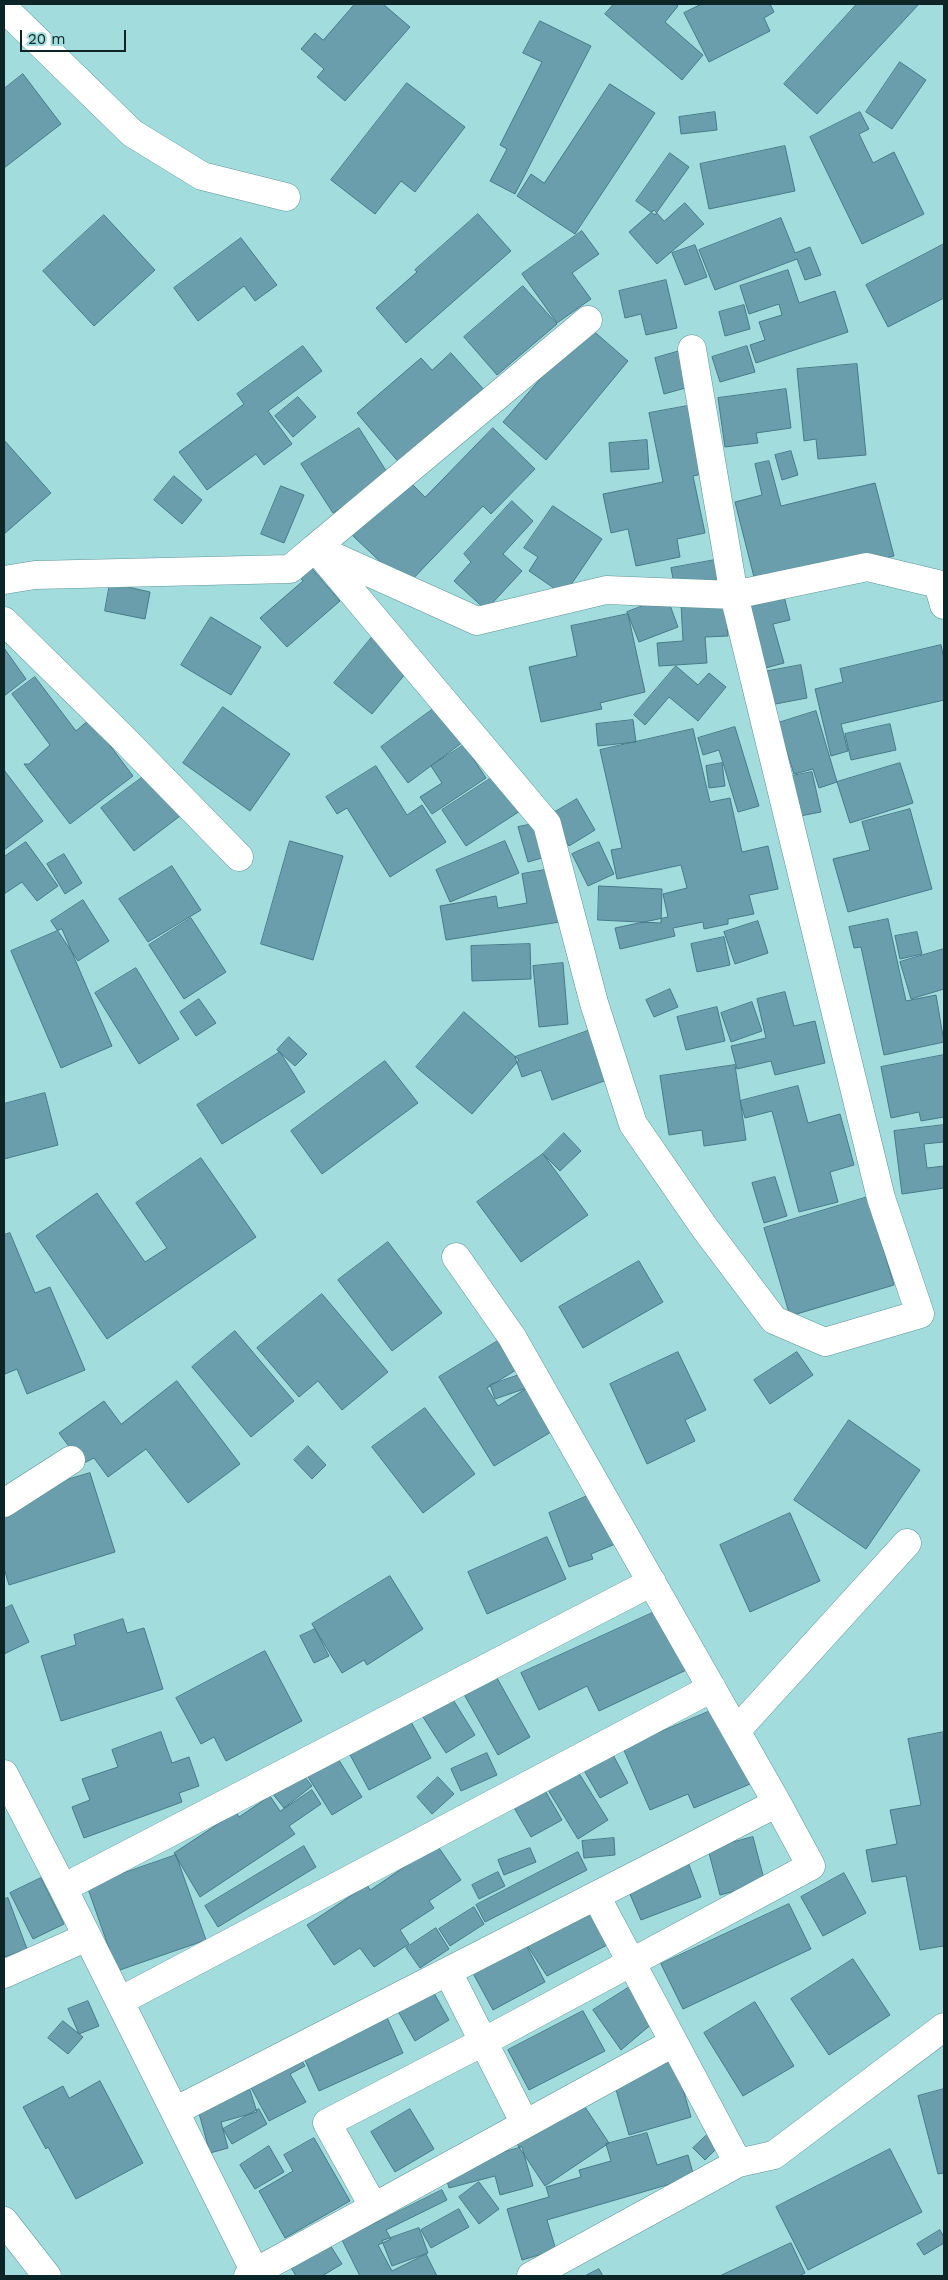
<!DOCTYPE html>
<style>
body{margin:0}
#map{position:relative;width:948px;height:2280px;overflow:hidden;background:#a2dcdd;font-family:"Work Sans",sans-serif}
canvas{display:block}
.frame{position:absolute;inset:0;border:5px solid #0d2526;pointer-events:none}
.scale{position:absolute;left:20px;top:30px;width:106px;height:22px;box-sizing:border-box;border:2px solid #0d2526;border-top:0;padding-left:6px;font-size:15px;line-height:18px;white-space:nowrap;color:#0d2526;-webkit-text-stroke:4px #a2dcdd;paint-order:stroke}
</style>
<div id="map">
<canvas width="948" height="2280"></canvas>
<div class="frame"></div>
<div class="scale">20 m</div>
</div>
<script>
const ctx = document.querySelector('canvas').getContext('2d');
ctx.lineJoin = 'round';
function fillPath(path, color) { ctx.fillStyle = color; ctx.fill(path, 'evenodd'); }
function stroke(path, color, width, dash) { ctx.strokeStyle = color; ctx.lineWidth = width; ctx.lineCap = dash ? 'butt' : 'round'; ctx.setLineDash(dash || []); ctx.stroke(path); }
const building = new Path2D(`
 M355,4H383L410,27L345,101L317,77L324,69L301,49L315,33L323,40Z
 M614,4H675L678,6L665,22L703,55L682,80L605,14Z
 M702,4H770L774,12L764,18L770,31L709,62L684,13Z
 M857,4H919L817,114L784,84Z
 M540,21L591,46L515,194L490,181L507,149L500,145L542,62L523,53Z
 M900,62L926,80L892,129L866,112Z
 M23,74L61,124L4,168V89Z
 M407,83L465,127L415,192L401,181L375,214L331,180Z
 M610,84L655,113L575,234L517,196L531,174L544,183Z
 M715,112L717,130L681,134L679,117Z
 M860,112L869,129L859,134L873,163L894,152L924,214L862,244L810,137Z
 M785,146L795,191L709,209L700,164Z
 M670,153L689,167L655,215L636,201Z
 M685,203L704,224L657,264L629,232L654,210L664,221Z
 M478,214L511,251L406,343L376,308L417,272L415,270Z
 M104,215L155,270L94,326L43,271Z
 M781,218L795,253L810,247L821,275L805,280L797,259L715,290L699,250Z
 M582,231L599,254L572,273L591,299L557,323L522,274Z
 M241,238L277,285L255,301L244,286L198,321L174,288Z
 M944,244V298L888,327L866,285Z
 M695,245L707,277L685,285L672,253Z
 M788,270L799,303L835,291L848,332L756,363L750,345L765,340L759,322L782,315L779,304L749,314L740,286Z
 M666,280L677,328L646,335L641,314L625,318L619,291Z
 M523,286L557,324L497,375L464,337Z
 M744,305L750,329L725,336L719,312Z
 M582,321L628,361L546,460L503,422L567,348Z
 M303,346L322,371L268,411L292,444L264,465L256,454L207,490L179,452L244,404L237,394Z
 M747,346L755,372L720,382L712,357Z
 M680,351L689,387L664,394L655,358Z
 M451,353L486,392L401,465L357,413L421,358L432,370Z
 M857,364L866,455L818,459L816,439L804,441L797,369Z
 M786,389L791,428L756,433L758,443L725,447L718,398Z
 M298,397L316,417L293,437L275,416Z
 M693,405L707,473L693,476L705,533L677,539L680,557L636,566L628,529L611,533L603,494L663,482L649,413Z
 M359,428L390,477L333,513L301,464Z
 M493,428L535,469L491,514L483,506L406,586L352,535L406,478L425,497Z
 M4,440L51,493L4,534Z
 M647,440L649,469L611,472L609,443Z
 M791,451L798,475L782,480L775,455Z
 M769,461L781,506L875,483L894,556L757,589L735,502L762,495L755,464Z
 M174,476L202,500L182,524L154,500Z
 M281,486L304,495L284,543L261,534Z
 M512,501L533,521L503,554L522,571L486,610L454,581L471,562L464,554Z
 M553,506L602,539L564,595L529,571L538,557L524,548Z
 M303,558L340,601L287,647L260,618L303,581L291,567Z
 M715,560L718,582L675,589L671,568Z
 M110,583L150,592L145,619L105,611Z
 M784,596L790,620L773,624L784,663L762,669L745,607Z
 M667,597L678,627L639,642L627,612Z
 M725,602L728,636L705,637L707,663L659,666L657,643L683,641L681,604Z
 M628,614L645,692L600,703L602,709L541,722L529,667L577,656L571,626Z
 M211,617L261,647L231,695L181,665Z
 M373,636L411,667L372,714L334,683Z
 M941,645L944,659V700L841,724L848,751L831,756L815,689L843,682L840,669Z
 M4,648L26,679L4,696Z
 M801,665L807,698L765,706L758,673Z
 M676,666L698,685L709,673L726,687L698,721L669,697L645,725L634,715Z
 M35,677L76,731L90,719L133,776L70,824L24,764H29L50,745L12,694Z
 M440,704L467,739L408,783L381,747Z
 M223,707L290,754L250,811L183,763Z
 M816,711L837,782L819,788L813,769L794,774L778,723Z
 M633,720L636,742L598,746L596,724Z
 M890,724L896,750L851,760L845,734Z
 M735,727L759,806L738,812L719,750L703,755L698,738Z
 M693,729L710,802L730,798L742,852L768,846L778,889L749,895L754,914L728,919V924L704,929L703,922L673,928L675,936L620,949L615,928L668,917L663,894L687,888L681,865L617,879L611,850L622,848L600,750Z
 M464,745L486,778L432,814L420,797L442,783L431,766Z
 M722,763L725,786L709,788L706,766Z
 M900,763L913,803L850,823L837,782Z
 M376,766L407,815L422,805L446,842L390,877L347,808L337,814L326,797Z
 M4,770L43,821L4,850Z
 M812,772L821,812L800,816L792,776Z
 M147,774L180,816L134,851L101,808Z
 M496,775L520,811L466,846L442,810Z
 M577,799L595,830L569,846L550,815Z
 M910,809L932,889L848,912L833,859L870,850L862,822Z
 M533,824L542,858L528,862L518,827Z
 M290,841L343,856L313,960L261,944Z
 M505,841L519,873L450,902L436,870Z
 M26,842L58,886L37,901L22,882L4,894V857Z
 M599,842L614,874L588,886L572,854Z
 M64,854L82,883L65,894L47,864Z
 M172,866L201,910L148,942L119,899Z
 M556,868L566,921L446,940L440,906L496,896L498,908L527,903L522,874Z
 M599,886L662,889L661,923L598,920Z
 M83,900L109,941L78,961L51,921Z
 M191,918L226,972L184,999L149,945Z
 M888,919L906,1001L936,995L944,1042L884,1055L861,947L854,948L849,927Z
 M758,921L768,953L735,964L724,932Z
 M62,929L112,1046L61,1068L11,951Z
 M917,932L922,954L900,959L895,936Z
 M724,937L730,965L697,972L691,944Z
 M530,944L531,979L472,981L471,946Z
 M944,949V989L911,999L900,962Z
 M563,963L568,1024L539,1027L533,966Z
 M136,968L179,1039L139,1064L95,993Z
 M670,989L678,1007L654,1017L646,1000Z
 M785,992L794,1026L815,1021L825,1063L775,1075L771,1061L737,1069L731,1046L766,1038L757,999Z
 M199,999L216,1023L196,1036L180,1012Z
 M752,1002L762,1031L731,1042L721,1013Z
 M717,1007L725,1041L686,1050L677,1017Z
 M464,1012L519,1060L472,1114L416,1067Z
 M596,1028L615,1077L552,1100L541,1070L522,1077L515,1057Z
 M289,1037L307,1054L295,1066L277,1050Z
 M280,1052L305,1092L222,1144L197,1105Z
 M944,1055V1117L921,1121L919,1112L891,1118L881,1067Z
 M385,1061L418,1103L322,1174L291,1131Z
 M735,1065L746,1140L704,1146L702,1130L669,1135L660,1076Z
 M798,1086L808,1123L840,1114L854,1165L830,1172L838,1202L799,1212L772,1111L745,1118L740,1101Z
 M45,1093L58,1145L4,1159V1104Z
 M944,1125V1142L924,1144L927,1168L944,1166V1188L902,1194L894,1131Z
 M564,1133L581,1151L560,1171L543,1154Z
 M543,1154L588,1215L521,1262L477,1202Z
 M201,1158L256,1237L107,1339L36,1236L97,1193L145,1262L167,1248L136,1203Z
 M775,1177L787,1216L764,1223L752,1183Z
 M868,1197L894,1285L790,1316L764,1228Z
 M10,1233L35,1293L50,1287L85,1370L27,1394L17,1369L5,1374L4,1371V1235Z
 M388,1242L442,1313L392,1351L338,1280Z
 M639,1261L663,1302L583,1348L559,1307Z
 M322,1294L388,1372L342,1410L318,1381L299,1397L257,1348Z
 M235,1331L294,1401L251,1437L192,1367Z
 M506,1336L524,1365L487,1388L498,1406L529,1387L556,1429L494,1466L439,1377Z
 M678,1352L706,1410L685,1420L695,1441L647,1464L610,1384Z
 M797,1352L813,1375L770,1404L754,1380Z
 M522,1374L527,1388L495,1399L490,1385Z
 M177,1381L240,1464L188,1503L146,1449L108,1477L94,1458L82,1464L59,1433L104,1401L121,1424Z
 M425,1408L475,1474L423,1513L372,1447Z
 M849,1420L920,1470L866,1549L794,1500Z
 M308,1446L326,1465L312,1479L294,1460Z
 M90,1473L115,1552L9,1585L4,1568V1515L21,1509L17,1495Z
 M594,1493L620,1542L591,1554L593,1559L569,1567L549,1513Z
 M790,1513L820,1581L750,1612L720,1545Z
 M547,1537L566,1579L487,1614L468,1572Z
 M390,1576L423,1629L367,1665L364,1660L342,1673L312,1624Z
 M12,1605L29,1642L4,1654V1609Z
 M661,1609L697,1665L599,1711L587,1686L539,1710L521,1673Z
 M123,1619L127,1633L144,1628L163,1689L61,1721L41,1656L76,1645L74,1635Z
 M315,1629L329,1656L314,1663L300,1636Z
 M265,1651L302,1721L226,1761L214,1737L201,1744L176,1698Z
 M497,1678L530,1737L498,1755L465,1696Z
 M452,1698L475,1735L446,1753L423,1717Z
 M715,1709L757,1781L694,1808L688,1794L650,1810L623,1748Z
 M410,1720L431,1758L369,1790L349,1753Z
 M161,1732L172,1763L189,1757L199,1786L179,1793L182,1802L84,1838L72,1807L90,1800L82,1779L118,1767L112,1750Z
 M944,1732V1951L943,1946L920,1950L906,1876L872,1882L866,1850L897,1844L890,1810L921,1805L908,1739Z
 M611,1751L628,1783L600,1798L582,1767Z
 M487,1753L497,1775L461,1791L451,1769Z
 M335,1754L362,1797L332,1815L305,1772Z
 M575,1767L608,1820L578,1839L545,1785Z
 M300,1771L312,1786L284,1808L272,1793Z
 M438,1777L454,1794L432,1814L417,1797Z
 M540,1782L562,1820L531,1837L509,1799Z
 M312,1790L321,1804L289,1826L295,1834L200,1897L174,1853L236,1812L239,1817L270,1796L280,1811Z
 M753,1837L765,1883L720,1895L708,1849Z
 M614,1838L615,1855L584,1858L582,1841Z
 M437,1845L461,1880L429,1901L434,1908L400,1930L409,1944L374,1967L360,1948L334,1965L307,1925L367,1885L370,1890Z
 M304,1846L316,1867L218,1927L205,1906Z
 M530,1848L536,1862L504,1875L498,1860Z
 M578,1852L587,1870L485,1922L476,1905Z
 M685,1854L701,1897L641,1920L626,1885Z
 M176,1855L206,1940L117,1971L87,1886Z
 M498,1872L505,1886L479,1899L472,1885Z
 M844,1873L866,1913L823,1936L801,1897Z
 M41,1878L64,1924L33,1939L10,1893Z
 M8,1898L27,1949L4,1957V1899Z
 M592,1904L611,1943L547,1976L523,1939Z
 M789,1904L811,1949L683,2009L661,1964Z
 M474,1907L484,1924L450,1946L439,1929Z
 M436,1928L449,1949L420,1968L406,1948Z
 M522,1937L545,1982L493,2010L469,1966Z
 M853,1959L890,2015L829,2055L791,1999Z
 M636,1983L654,2022L621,2050L593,2010Z
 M430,1986L449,2020L415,2041L395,2006Z
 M88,2001L99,2026L79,2034L68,2009Z
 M755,2002L794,2066L743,2096L704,2033Z
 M384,2011L403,2053L319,2091L300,2049Z
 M583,2011L605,2051L529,2090L508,2050Z
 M63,2021L83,2037L68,2054L48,2038Z
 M299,2056L305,2066L290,2074L306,2102L269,2121L248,2082Z
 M675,2061L691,2117L629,2135L613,2079Z
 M100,2081L143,2163L76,2199L48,2147L46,2149L23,2107L63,2086L69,2098Z
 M944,2089V2173L938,2174L918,2096Z
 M250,2090L257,2112L221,2122L228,2148L210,2153L197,2106Z
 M579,2098L609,2143L545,2186L515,2141Z
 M259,2109L267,2124L232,2144L223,2129Z
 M410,2109L434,2149L395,2172L371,2132Z
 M647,2133L657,2165L688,2155L694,2177L547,2220L556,2250L522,2260L507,2209L549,2197L546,2187L581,2177L579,2170L611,2161L606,2144Z
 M707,2135L718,2147L705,2160L693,2148Z
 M314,2138L350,2201L285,2238L259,2191L293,2171L284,2155Z
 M269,2146L284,2172L255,2189L240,2165Z
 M522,2147L533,2186L500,2195L495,2176L449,2188L444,2170Z
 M890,2149L922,2212L808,2270L776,2207Z
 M479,2182L499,2209L479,2224L459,2197Z
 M442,2190L447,2200L386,2230L391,2239L378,2245L392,2271L426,2254L437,2276H360L342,2240Z
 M459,2209L469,2227L431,2248L421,2230Z
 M419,2228L428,2253L392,2266L382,2241Z
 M940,2230L944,2237V2243L924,2255L917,2244Z
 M325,2237L342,2264L322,2276H296L287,2261Z
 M791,2243L805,2273L799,2276H720Z
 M599,2269L603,2276H585Z`);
const minor = new Path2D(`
 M4,8L132,133L202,176L286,197
 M588,320L315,548L547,824L594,1003L633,1124L704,1227L774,1320L825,1342L920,1314L881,1198L734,595L692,349
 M4,580L35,575L290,569L315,548L477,621L606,590L734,595L867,567L938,584L944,605
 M4,621L121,736L239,857
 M4,1503L71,1460
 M736,1731L907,1543
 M4,1774L63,1888L257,2276
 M63,1888L652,1582
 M448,1972L525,2124
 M4,1974L87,1937
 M120,2001L712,1688
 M175,2111L777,1803L512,1337L456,1257
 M738,2163L774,2155L944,2027
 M373,2206L327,2123L483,2042L811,1866L777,1803
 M4,2221L47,2276
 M248,2276L673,2043
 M531,2276L738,2163L596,1896`);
fillPath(building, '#6a9eac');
stroke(building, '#467a88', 1);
stroke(minor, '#5d9596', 29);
stroke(minor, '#fff', 28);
</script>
